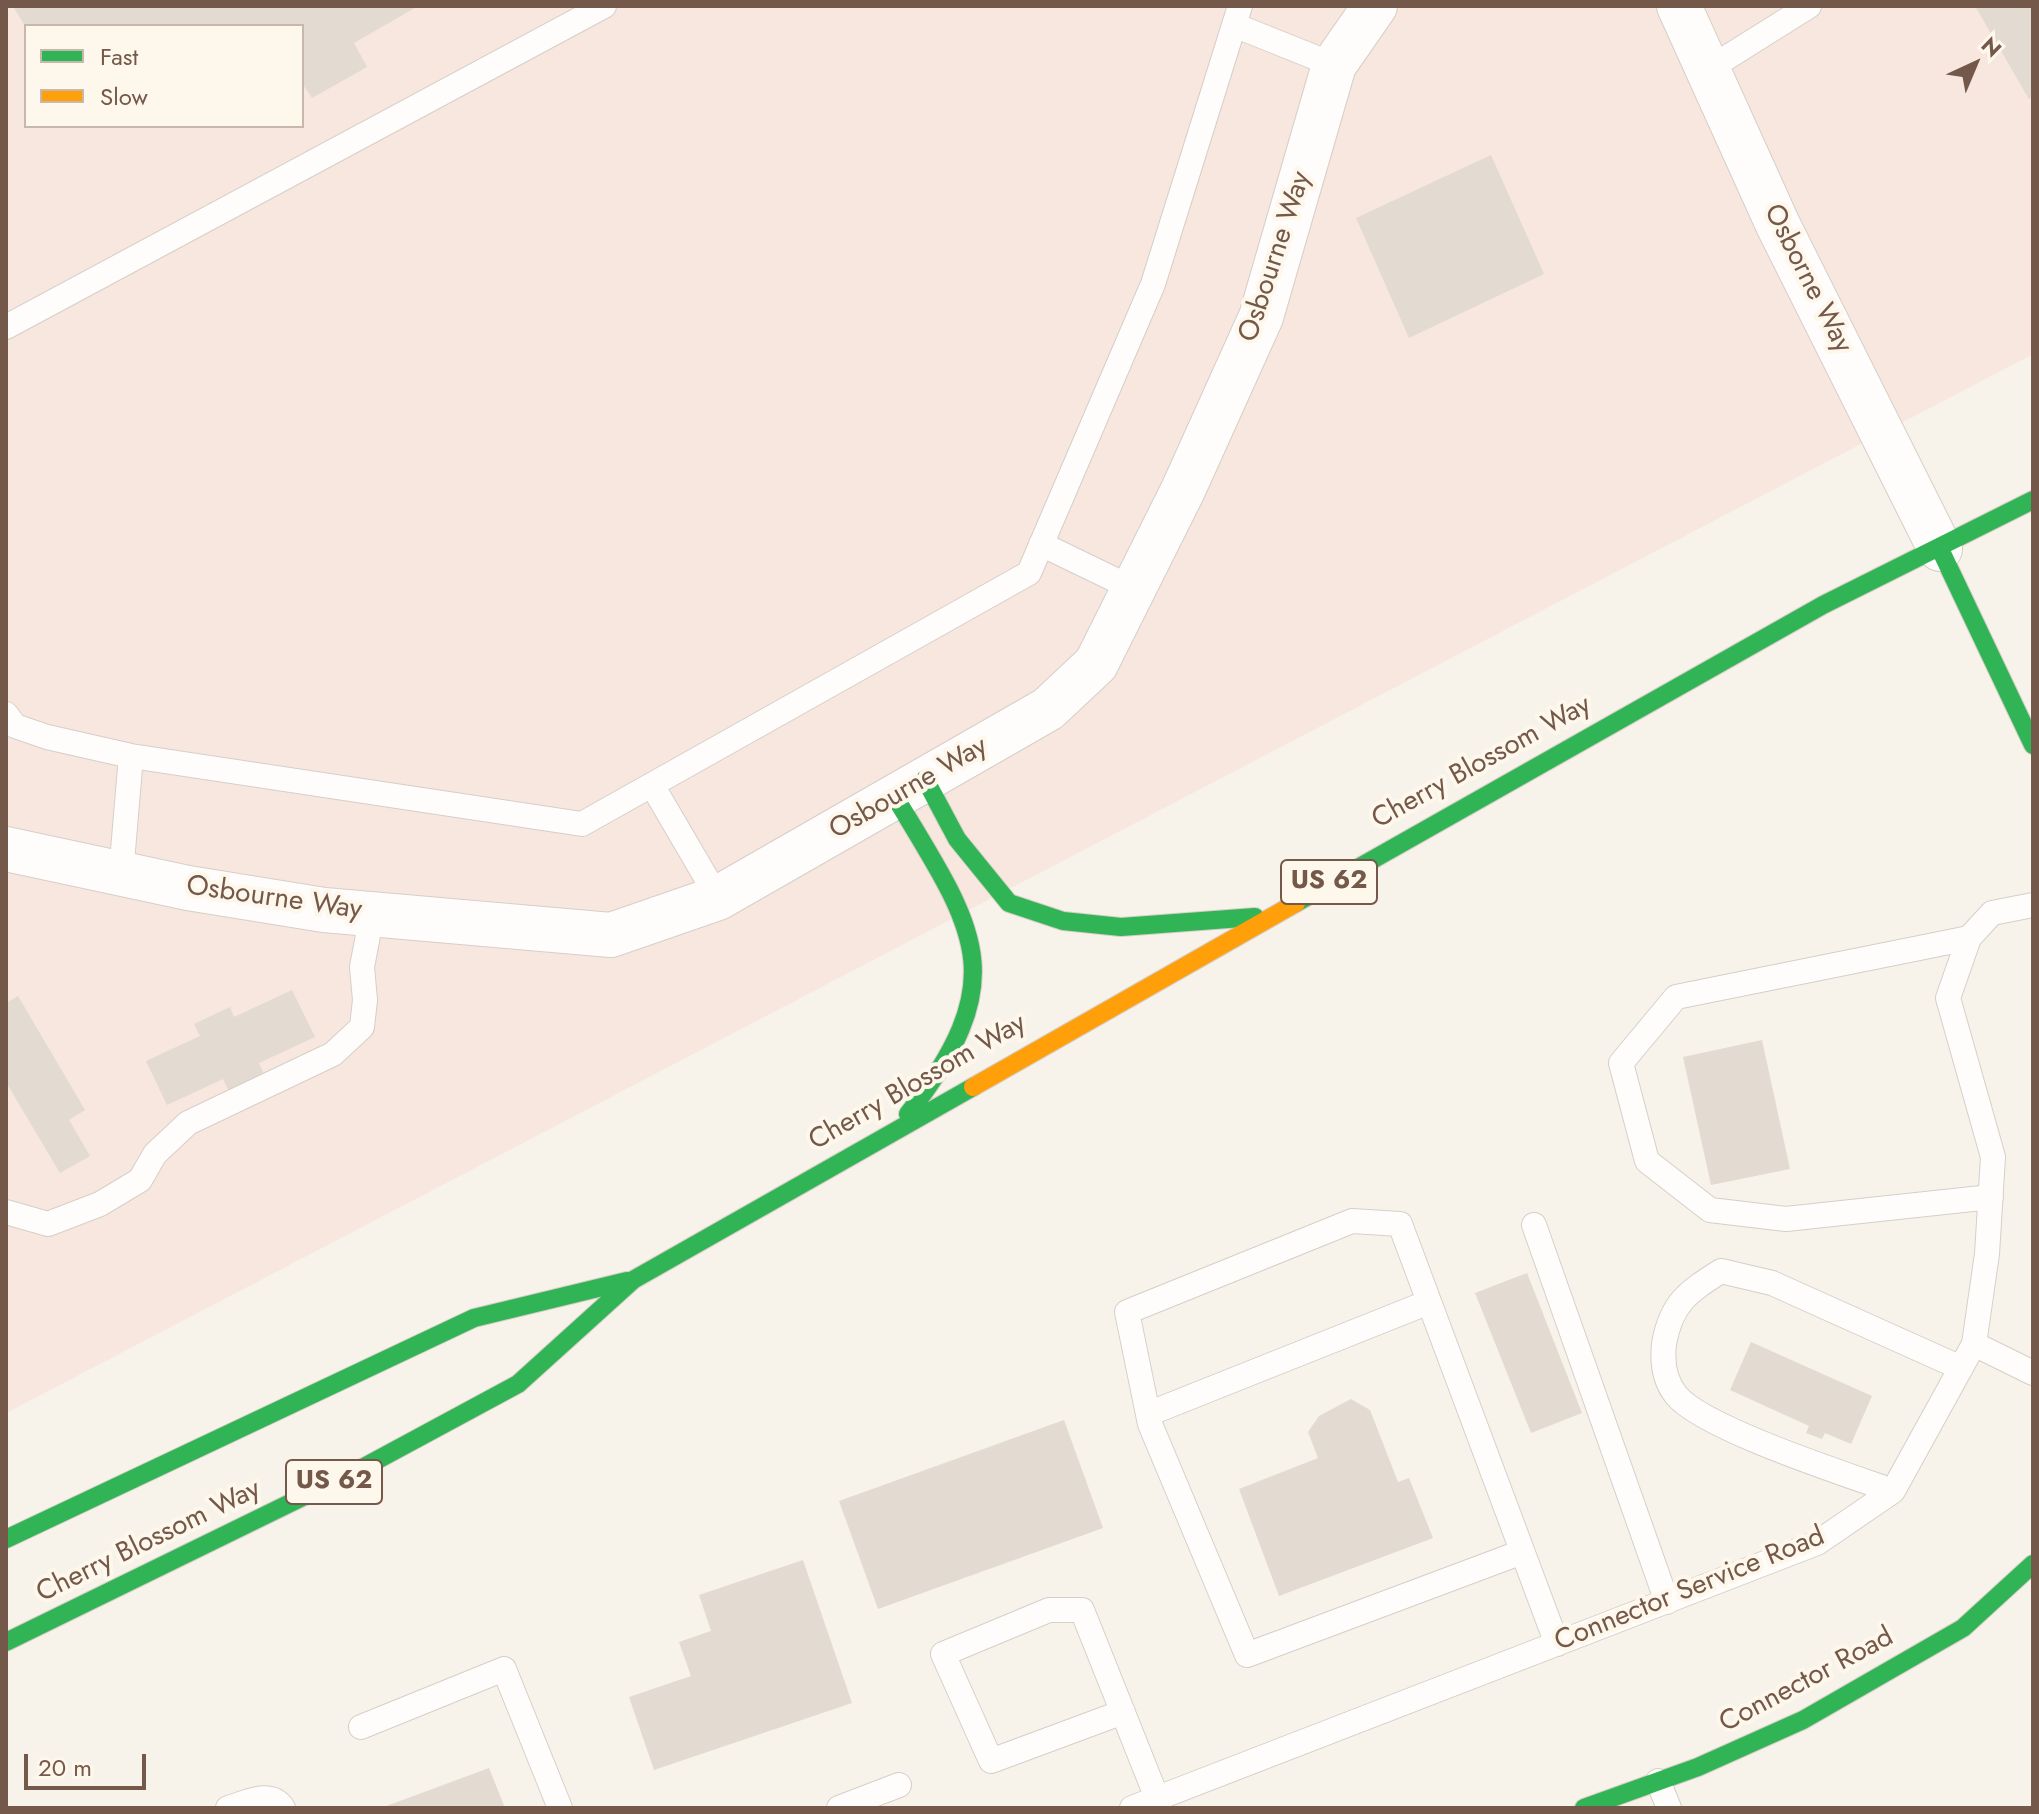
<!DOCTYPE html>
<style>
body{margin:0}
#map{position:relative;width:2039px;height:1814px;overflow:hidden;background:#f7f2ea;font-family:Jost,sans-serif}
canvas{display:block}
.frame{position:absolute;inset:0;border:8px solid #74594b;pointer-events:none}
.legend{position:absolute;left:24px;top:24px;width:280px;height:104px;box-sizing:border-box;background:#fef7eb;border:2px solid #c7b8ab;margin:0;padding:10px 14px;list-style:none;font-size:24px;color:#74594b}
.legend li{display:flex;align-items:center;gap:16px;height:40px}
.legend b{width:40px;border:2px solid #c7b8ab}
.north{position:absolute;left:1935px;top:24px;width:80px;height:80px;-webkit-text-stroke:6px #fef7eb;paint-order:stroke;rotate:44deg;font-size:22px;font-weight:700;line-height:32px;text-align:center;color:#74594b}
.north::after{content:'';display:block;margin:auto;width:28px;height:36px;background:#74594b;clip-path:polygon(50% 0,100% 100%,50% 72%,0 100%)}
.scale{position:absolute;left:24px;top:1754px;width:122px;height:36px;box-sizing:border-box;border:4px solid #74594b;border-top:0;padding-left:10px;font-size:24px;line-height:28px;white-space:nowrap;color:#74594b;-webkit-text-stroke:6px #fef7eb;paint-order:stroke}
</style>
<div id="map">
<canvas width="2039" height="1814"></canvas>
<div class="frame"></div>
<ul class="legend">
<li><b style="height:10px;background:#30b455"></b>Fast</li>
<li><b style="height:10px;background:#ff9f0a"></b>Slow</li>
</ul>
<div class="north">N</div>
<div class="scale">20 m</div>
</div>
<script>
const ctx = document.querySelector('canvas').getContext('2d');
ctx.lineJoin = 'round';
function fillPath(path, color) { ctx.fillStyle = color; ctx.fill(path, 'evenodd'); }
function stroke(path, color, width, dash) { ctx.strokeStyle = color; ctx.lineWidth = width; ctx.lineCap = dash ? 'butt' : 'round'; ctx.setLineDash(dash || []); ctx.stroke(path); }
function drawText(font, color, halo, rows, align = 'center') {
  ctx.font = font + ' Jost,sans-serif'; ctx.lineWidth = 8; ctx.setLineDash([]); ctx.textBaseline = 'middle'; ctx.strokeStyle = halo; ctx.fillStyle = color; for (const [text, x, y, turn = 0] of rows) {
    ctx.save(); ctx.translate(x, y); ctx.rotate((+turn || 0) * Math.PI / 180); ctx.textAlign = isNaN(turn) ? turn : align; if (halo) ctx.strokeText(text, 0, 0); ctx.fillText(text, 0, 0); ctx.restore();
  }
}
const commercial = new Path2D(`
 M6,6H2033V354L6,1413ZM26,26H302V126H26Z`);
const building = new Path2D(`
 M13,6H418L354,43L367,67L312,98L302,83V26H25Z
 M1975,6H2033V97L2029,99Z
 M1491,155L1544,274L1409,338L1356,218Z
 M292,990L315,1037L259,1063L264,1075L229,1091L223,1079L167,1105L146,1061L200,1036L194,1024L230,1007L234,1017Z
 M18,996L85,1110L69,1120L90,1156L60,1173L6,1082V1003Z
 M1762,1040L1790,1169L1711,1185L1683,1057Z
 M1527,1273L1582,1413L1531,1433L1475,1293Z
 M1751,1342L1872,1396L1851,1444L1825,1433L1822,1439L1806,1433L1809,1426L1730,1390Z
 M1351,1399L1370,1410L1398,1482L1409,1478L1433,1538L1279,1596L1239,1489L1318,1458L1308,1432L1319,1416Z
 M1064,1420L1103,1528L878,1609L839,1501Z
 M803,1560L852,1703L654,1770L629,1697L691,1676L679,1642L711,1631L699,1595Z
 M489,1768L505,1808H381Z`);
const lane = new Path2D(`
 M1234,25L1334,65
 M1707,70L1809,6
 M6,327L604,6
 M1041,544L1136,590
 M6,714L15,726L47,737L131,756L582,824L1029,573L1153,284L1240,6
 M652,785L718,898
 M121,874L131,756
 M1969,938L1676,997L1621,1063L1647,1161L1710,1210L1786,1219L1991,1197
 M6,1212L48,1224L100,1204L140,1180L155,1154L188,1123L333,1054L362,1027L365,1000L362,967L372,914
 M1534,1225L1667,1602
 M1974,1344L2033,1373
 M1148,1414L1429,1302
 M1893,1491C1848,1475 1702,1428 1676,1395C1664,1380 1662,1362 1664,1344C1671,1303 1688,1292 1721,1271L1772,1283L1961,1368
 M1522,1552L1247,1655L1150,1424L1127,1312L1352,1221L1400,1224L1557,1644
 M1123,1712L991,1761L943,1654L1049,1610H1082L1157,1798
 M361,1727L504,1669L560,1808
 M1658,1781L1669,1808
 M228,1808C246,1803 270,1789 283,1808
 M839,1808L899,1785
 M1132,1808L1817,1543L1893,1491L1974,1344L1987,1254L1993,1157L1948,998L1969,938L1992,913L2033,905`);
const street = new Path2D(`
 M1679,6L1778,225L1940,549
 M6,849L188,888L324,910L611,935L718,898L1048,709L1096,664L1183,490L1261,317L1334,65L1375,6`);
const fast = new Path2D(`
 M1940,549L2033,745
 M925,779L957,839L1009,903L1063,921L1121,927L1255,917
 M895,797C976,931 1014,977 908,1114
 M1296,903L1823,605L2033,500
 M6,1539L474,1318L627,1281
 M6,1642L366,1466L518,1384L633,1280L973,1087
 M1584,1808L1698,1767L1803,1720L1963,1628L2033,1564`);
const slow = new Path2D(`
 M973,1087L1296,903`);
const shields = [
 [1329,882,96],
 [334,1482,96]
];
const shieldNames = [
 ["US 62",1329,882],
 ["US 62",334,1482]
];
const streetNames = [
 ["Osbourne Way",1276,257,-72],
 ["Osborne Way",1807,279,63],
 ["Cherry Blossom Way",1482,763,-29],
 ["Osbourne Way",909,789,-30],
 ["Osbourne Way",274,899,8],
 ["Cherry Blossom Way",918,1083,-30],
 ["Cherry Blossom Way",149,1542,-26],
 ["Connector Service Road",1690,1590,-22],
 ["Connector Road",1807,1681,-28]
];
fillPath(commercial, '#f7e7de');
fillPath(building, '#e3dad2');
stroke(lane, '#d6cfc8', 26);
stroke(street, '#d6cfc8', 46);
stroke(fast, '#d6cec6', 20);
stroke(slow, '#d6cec6', 20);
stroke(lane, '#fefdfc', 24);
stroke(street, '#fefdfc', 44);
stroke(fast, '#30b455', 18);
stroke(slow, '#ff9f0a', 18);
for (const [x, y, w] of shields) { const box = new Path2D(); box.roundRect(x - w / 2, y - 22, w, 44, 6); ctx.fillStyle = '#fef7eb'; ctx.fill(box); stroke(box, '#74594b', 2); }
drawText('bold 26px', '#74594b', null, shieldNames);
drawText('28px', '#74594b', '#fef7eb', streetNames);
</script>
